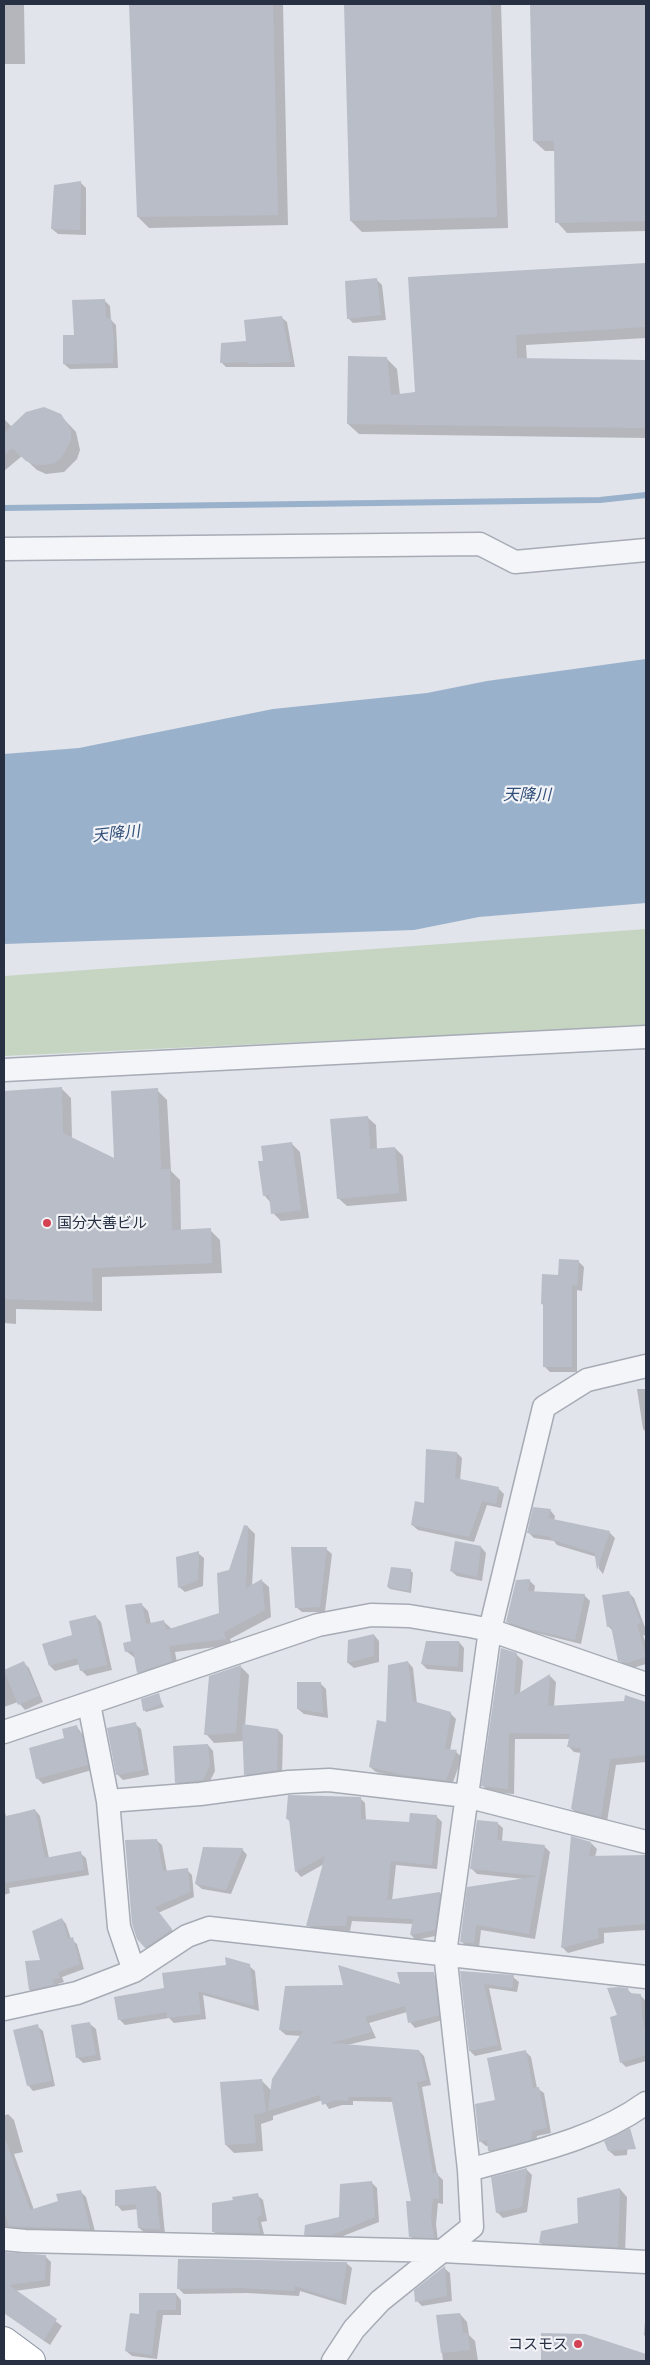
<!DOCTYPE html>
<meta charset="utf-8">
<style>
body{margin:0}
#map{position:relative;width:650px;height:2365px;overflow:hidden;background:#e1e4ea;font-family:Raleway,sans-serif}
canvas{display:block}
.frame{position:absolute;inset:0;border:5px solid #283143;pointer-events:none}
</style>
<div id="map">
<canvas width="650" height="2365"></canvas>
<div class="frame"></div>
</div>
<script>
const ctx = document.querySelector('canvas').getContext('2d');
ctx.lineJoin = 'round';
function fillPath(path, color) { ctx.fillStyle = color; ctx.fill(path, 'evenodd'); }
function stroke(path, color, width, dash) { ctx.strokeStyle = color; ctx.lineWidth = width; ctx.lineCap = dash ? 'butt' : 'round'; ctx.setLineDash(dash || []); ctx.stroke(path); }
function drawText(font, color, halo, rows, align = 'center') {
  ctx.font = font + ' Raleway,"Noto Sans JP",sans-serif'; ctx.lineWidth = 4.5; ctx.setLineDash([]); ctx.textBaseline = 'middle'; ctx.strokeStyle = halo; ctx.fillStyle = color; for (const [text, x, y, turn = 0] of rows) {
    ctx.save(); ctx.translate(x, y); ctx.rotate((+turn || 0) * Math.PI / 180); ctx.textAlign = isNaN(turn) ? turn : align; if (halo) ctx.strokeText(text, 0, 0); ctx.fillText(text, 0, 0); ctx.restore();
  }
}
const green = new Path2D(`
 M646,929V1026L4,1056V976Z`);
const water = new Path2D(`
 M646,659V903L479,917L414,930L4,944V754L79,748L273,709L427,693L487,681Z`);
const shadow = new Path2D(`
 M4,4H24L25,64H4Z
 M130,4H283L288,225L149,228L138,217Z
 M345,4H501L508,228L362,232L351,221Z
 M531,4H646V231L567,233L557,222L555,151H545L534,141Z
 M80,182L86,188V235L58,234L52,229Z
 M646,264V338L526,345L527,360L646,361V438L359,434L348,424L386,358L397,369L400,395L416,394L410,278Z
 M376,279L382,285L386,320L353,323L348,318Z
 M104,300L110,306L111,320L116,325L118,368L70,369L64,364L75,336Z
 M281,317L287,322L295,367H226L221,362Z
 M60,415L76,432L80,450L77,459L64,472L46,474L37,470L22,456L4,471V419L12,427Z
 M61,1088L71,1098L72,1139L116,1161L157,1090L167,1100L171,1171L180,1180L181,1231L210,1230L220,1240L222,1273L102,1277V1311L16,1309V1324L4,1323V1093Z
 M367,1117L376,1125L377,1149L395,1148L403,1156L407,1201L347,1206L338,1198Z
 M292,1144L300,1152L309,1218L281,1221L273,1213L271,1203L264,1195Z
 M578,1261L584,1267L582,1291L577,1290V1372H550L544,1366V1306L542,1304L559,1276Z
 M637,1389H646V1432L643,1429Z
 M457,1453L462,1458L460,1481L499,1489L504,1494L501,1508L487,1505L474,1542L418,1530L412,1525Z
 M550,1510L555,1516L554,1521L609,1532L615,1538L603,1574L599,1569L597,1557L557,1545L554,1541L534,1538L528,1532Z
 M248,1527L255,1534L252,1586L262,1581L269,1587L271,1617L230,1639L232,1645L175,1652L178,1668L144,1679L138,1672L135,1658L126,1651L133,1642L141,1604L148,1611L151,1624L164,1622L172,1629L221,1614L230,1571Z
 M481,1547L486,1553L482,1581L457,1576L451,1571Z
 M326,1549L332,1554L325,1612H302L296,1607Z
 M198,1553L204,1558L203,1586L185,1592L179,1587Z
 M410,1570L413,1573L411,1593L390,1589L388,1587Z
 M529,1580L535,1586L534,1592L584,1595L590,1601L581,1644L512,1627L507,1621Z
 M628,1592L634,1598L646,1630V1636L643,1635L646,1644V1664L633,1668L625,1666L620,1660L614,1632L608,1626Z
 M96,1617L101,1622L112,1670L87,1676L81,1670L80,1664L55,1671L50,1666L73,1636Z
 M374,1635L379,1641V1662L354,1668L348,1663L350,1641Z
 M459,1642L464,1648L463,1672L427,1669L422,1664Z
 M516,1654L523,1661L520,1694L550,1676L556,1682L554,1707L626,1702V1697L646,1703V1762L616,1765L607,1822L579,1815L572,1809L581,1753L574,1752L568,1746L570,1739H515L514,1794L489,1792L483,1786Z
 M408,1662L413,1668L417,1704L450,1713L456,1719L450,1751L456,1752L462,1757L452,1785L410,1780L376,1772L370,1767Z
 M24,1663L29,1668L43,1702L25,1710L18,1702L4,1707V1671Z
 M241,1667L249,1675L245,1726L278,1730L283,1735L282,1776L251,1780L245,1774L244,1741L214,1743L206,1734Z
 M320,1683L326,1689L328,1718L304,1714L298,1709Z
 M158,1695L164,1707L146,1712L144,1710Z
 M135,1724L141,1729L149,1775L123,1780L117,1774Z
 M77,1727L86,1739L92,1770L43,1784L37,1778L65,1739Z
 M208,1745L213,1751L215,1771L208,1785L182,1788L176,1782Z
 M360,1798L365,1803L366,1821L410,1823L436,1816L442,1822L437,1869L396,1865L392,1901L440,1893L445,1898L440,1935L416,1940L411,1935L413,1924L352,1921L350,1931L313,1930L308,1925L324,1864L301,1877L296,1871L291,1822L287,1819Z
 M4,1809L6,1816L35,1810L40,1816L49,1858L80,1853L86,1858L89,1875L9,1888L10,1893L4,1895Z
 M497,1823L503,1828L502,1841L545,1847L550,1852L535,1939L481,1930L479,1948L467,1947L461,1941L468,1888L524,1879L477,1874L471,1868Z
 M156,1840L162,1845L167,1872L187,1870L192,1875L194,1897L158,1913L176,1935L151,1953L145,1947Z
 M591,1843L597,1849L595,1857H646V1930L604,1933V1943L568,1953L562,1947Z
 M242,1849L247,1855L231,1894L202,1889L196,1884Z
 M62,1919L66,1924L71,1939L77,1944L84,1969L62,1977L64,1982L58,1984V1989L35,1994L30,1990Z
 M249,1966L255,1971L259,2011L203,1995L206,2019L174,2023L169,2018L125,2025L120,2020L116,1998L165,1989Z
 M462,1972L513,1977L519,1982L517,1992L489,1988L502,2050L475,2056L470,2051Z
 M433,1974L439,1979L443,2020L415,2028L410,2022L407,2012L369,2023L376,2038L347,2045L419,2051L424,2056L431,2085L422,2087L437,2174L443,2180V2204L438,2203L436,2224L438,2242H416L410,2236L412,2203L393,2102L353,2101V2105H342L329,2109L323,2100L273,2116V2120L261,2124L263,2151L234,2153L226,2145L262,2081L272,2091L302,2036L286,2035L280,2030Z
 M627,1989L632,1994L641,1996L646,2001V2061L626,2067L621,2062Z
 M90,2024L96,2029L101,2060L83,2063L77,2057Z
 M37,2026L43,2031L55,2086L33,2091L28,2085Z
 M525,2051L531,2057L537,2088L544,2093L551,2133L537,2136L536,2145L495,2156L489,2151V2146H486L480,2141L497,2101Z
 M8,2114L14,2120L23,2152L14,2154L34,2210L59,2202L80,2191L86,2197L96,2235H4V2116Z
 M628,2139L627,2155L615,2156L609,2151Z
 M526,2169L532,2175L527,2212L503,2218L497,2212Z
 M372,2183L377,2188L379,2222L338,2238L310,2239L305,2234L340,2218Z
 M156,2188L161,2193L165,2234L145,2233L139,2228L138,2209L122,2211L117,2205Z
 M620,2189L627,2197L625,2254L548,2250L541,2243L579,2224Z
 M257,2195L263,2200L267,2221L261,2222L265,2238L219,2237L214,2232Z
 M4,2253L45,2256L51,2262L50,2286L15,2291L62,2326L50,2345L4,2313V2294L14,2277H4Z
 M346,2263L352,2268L346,2305L300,2291L299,2296L247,2293L184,2294L178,2288Z
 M444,2268L450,2273L452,2301L422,2306L417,2301Z
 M176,2294L181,2300V2315H163L157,2359L132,2356L126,2351L140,2315Z
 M646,2307V2337L644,2335Z
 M460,2314L467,2322L469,2335L475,2341L478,2361H443L438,2317Z
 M543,2334L585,2335L646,2355V2361H542Z`);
const stream = new Path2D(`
 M4,508L600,500L646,495`);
const building = new Path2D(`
 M129,4H273L278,215L137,217Z
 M344,4H491L497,217L350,221Z
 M530,4H646V221L555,223L554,141H533Z
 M81,181L80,230L51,229L54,185Z
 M646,263V327L516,335L517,358L646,360V428L347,424L348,356L387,357L391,395L415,392L408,277Z
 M377,278L381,315L347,319L345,281Z
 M105,299L106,318H111L114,340L113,363L63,364V335H74L72,300Z
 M282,316L291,362L249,364L248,362L220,363L221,343L246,341L244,320Z
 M44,407L61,414L71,430V440L62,457L55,463L45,465H35L26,461L12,448L4,455V433L26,412Z
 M62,1087L63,1133L114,1158L111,1091L158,1088L161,1169H170L172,1230L211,1228L212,1263L92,1268L93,1302L4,1299V1091Z
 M368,1116L370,1149L395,1147L399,1193L337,1199L330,1119Z
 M292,1142L301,1210L271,1214L269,1195L263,1196L258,1161H263L261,1146Z
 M559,1259L579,1260L577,1286L572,1285V1367H543V1304H541L542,1274L558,1275Z
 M426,1449L457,1452L455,1478L499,1487L496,1504L482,1501L469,1537L411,1525L415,1501L424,1503Z
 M533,1507L551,1509L548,1518L610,1531L597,1570L594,1550V1553L550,1539L551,1537L527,1533Z
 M244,1525L248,1526L246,1588L262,1579L265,1610L224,1632L226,1639L169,1646L172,1661L137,1673L133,1651L125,1652L123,1643L131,1641L125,1605L142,1603L146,1624L164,1620L166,1630L219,1613L217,1573L229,1570Z
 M455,1541L481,1546L477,1577L450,1571Z
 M291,1547H327L320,1607L295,1608Z
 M199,1551L198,1580L178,1588L176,1557Z
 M391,1567L411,1569L409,1591L387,1587Z
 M530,1579L528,1591L585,1594L575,1640L529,1629L506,1622L516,1580Z
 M629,1591L641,1623L637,1624L646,1657L627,1663L618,1661L611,1626L607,1627L602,1595Z
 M96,1615L107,1665L80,1671L77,1658L49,1666L42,1644L72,1635L69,1621Z
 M374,1634V1656L347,1663L348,1640Z
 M426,1641H459L458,1667L421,1664Z
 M501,1648L517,1653L514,1696L550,1674L548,1706L624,1701L625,1695L646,1702V1755L610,1759L601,1817L571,1809L581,1748L567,1747L570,1734L509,1733L508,1789L481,1786Z
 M24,1661L39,1696L18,1705L4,1670Z
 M408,1661L413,1701L451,1712L445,1749L457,1750L446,1780L403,1775L369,1767L377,1720L386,1722L388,1665Z
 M241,1665L236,1733L204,1735L209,1676Z
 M297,1682H321L323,1713L297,1709Z
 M159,1693L162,1704L143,1711L141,1699Z
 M136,1722L144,1770L116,1775L107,1728Z
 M242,1724L278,1729L277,1770L244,1775Z
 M77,1725L79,1733L81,1732L88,1765L36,1779L29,1748L64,1738L62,1729Z
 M208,1744L210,1765L203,1780L175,1783L173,1746Z
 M288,1795L361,1797V1819L409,1822L410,1813L437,1815L432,1865L391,1861L387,1900L440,1892L435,1930L410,1935L413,1919L347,1916L346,1926H306L325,1856L295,1872L289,1819H286Z
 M35,1809L45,1858L81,1851L84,1870L4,1883V1817Z
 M477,1820L498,1822L497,1840L545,1845L529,1934L476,1925L474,1943L460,1942L467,1887L539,1876L470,1869Z
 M571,1836L591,1842L589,1856L646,1855V1924L598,1928L599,1938L561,1948Z
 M157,1839L163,1871L188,1868L190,1892L155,1907L172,1929L145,1948L137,1939L132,1924L125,1840Z
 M203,1847L243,1848L226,1890L195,1884Z
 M62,1918L68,1939L73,1937L80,1964L58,1972L60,1978L53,1979L54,1985L29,1990L25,1961L40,1960L32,1931Z
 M225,1957L250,1964L254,2006L198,1991L201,2014L167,2018V2012L118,2020L114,1997L164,1988L162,1973L226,1965Z
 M338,1965L400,1984L397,1972H434L439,2015L408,2023L405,2006L365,2017L372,2032L331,2043L419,2050L427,2080L417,2082L433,2173H438L439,2199L433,2198L431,2218L434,2238L409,2237L406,2201H411L391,2097H348V2101L336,2100L322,2105L320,2095L268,2111L272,2079L303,2031L279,2030L285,1986L343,1985Z
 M460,1971L514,1975L512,1988L484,1984L498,2045L469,2051Z
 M619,1987L628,1988L629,1993L641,1994L642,2016L646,2034V2055L620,2063L610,2017L617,2015L607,1988Z
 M90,2022L96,2055L76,2058L71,2025Z
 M38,2024L52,2081L27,2086L13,2030Z
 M526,2050L533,2088L539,2087L547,2128L532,2131L531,2140L488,2151L487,2140L479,2142L475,2104L495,2100L487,2058Z
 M262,2079L266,2112L254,2115L256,2143L225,2145L220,2082Z
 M630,2128L636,2149L608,2151L604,2141Z
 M4,2141H6L30,2210L58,2201L56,2194L81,2190L90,2229L9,2226L4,2211Z
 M527,2168L522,2207L496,2213L491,2177Z
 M372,2181L375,2217L332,2235H304L305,2225L339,2217L340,2184Z
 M156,2186L160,2229L138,2228L136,2204L115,2206V2190Z
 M620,2188L618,2247L539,2243L541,2231L578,2223L577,2198Z
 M258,2193L262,2215L257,2217L260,2233L212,2232V2203L233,2200L232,2197Z
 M4,2252L46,2255L45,2280L9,2285L57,2319L44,2340L4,2313Z
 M178,2259H213L347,2262L341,2301L295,2286L294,2291L241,2288L177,2289Z
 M445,2266L447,2296L415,2302L414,2290Z
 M139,2293H176V2310H157L152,2355L125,2351L130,2313L139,2314Z
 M460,2313L463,2333H468L470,2350L441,2353L436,2315Z
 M541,2333L585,2334L646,2354V2361H541Z`);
const minor = new Path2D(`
 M4,549L480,544L515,562L646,550
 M4,1070L646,1037
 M89,1704L108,1801L119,1927L134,1971
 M4,1732L318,1625L371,1615L409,1616L470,1626L490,1630L646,1684
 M108,1801L200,1794L289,1782L329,1780L466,1796L646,1842
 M4,2009L77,1993L134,1971L187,1936L209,1928L646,1977
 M469,2170C529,2153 595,2140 646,2103
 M4,2239L25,2241L443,2251L646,2262
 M333,2361L354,2329L380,2301L472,2227L469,2170L445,1953L490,1630L544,1407L587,1380L646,1366`);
const highway = new Path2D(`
 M4,2341L31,2361`);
const markers = [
 [47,1223,5,"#d44153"],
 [578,2344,5,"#d44153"]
];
const poiNames = [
 ["国分大善ビル",57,1223],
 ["コスモス",568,2344,"right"]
];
const waterNames = [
 ["天降川",527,795],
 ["天降川",116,834,-6]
];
fillPath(green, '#c6d5c2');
fillPath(water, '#9ab1cc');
fillPath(shadow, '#0003');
stroke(stream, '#9ab1cc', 6);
fillPath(building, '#b8bdc8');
stroke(minor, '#a6abb5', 25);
stroke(highway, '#8891a2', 30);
stroke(minor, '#f4f5f8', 22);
stroke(highway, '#fff', 28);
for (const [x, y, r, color] of markers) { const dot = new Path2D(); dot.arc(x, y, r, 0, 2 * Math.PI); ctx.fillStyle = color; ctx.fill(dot); stroke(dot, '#f1f3f7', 2); }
drawText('15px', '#283143', '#f1f3f7', poiNames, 'left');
drawText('italic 16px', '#314e79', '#f1f3f7', waterNames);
</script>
